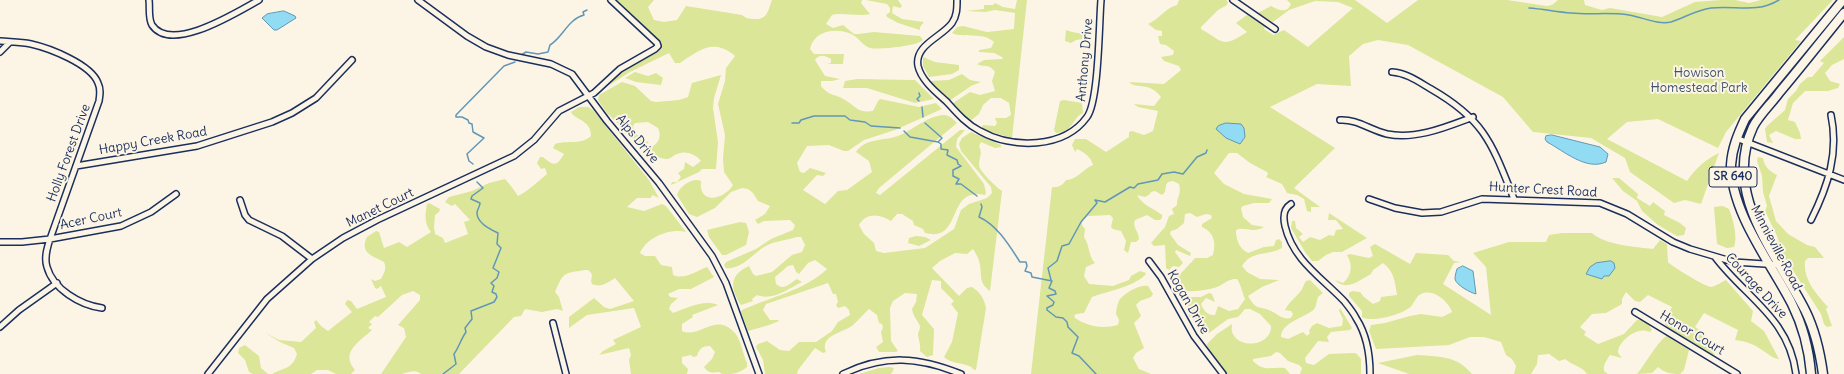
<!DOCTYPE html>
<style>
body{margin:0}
canvas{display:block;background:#fcf5e5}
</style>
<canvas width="1844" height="374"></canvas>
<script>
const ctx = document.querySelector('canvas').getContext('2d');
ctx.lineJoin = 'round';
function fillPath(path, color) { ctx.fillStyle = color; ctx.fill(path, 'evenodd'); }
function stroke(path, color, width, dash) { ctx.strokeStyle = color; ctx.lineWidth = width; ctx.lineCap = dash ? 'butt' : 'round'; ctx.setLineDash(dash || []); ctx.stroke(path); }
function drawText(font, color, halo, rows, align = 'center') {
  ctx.font = font + ' Delius,sans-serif'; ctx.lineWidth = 4; ctx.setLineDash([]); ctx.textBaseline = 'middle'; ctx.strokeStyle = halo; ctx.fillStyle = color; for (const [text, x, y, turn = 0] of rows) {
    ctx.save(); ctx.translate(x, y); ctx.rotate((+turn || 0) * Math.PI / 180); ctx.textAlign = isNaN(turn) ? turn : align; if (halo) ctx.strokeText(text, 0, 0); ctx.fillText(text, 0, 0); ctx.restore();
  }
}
const green = new Path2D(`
 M614,0H654L648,7L654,20L664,22L677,20L686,6L742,15C746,18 749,19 754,19C768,20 768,10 772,0H866H862L861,3L870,14C859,17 841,12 832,15L826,24L833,28L843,25L854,34H858L874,32L920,36L923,40C918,46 878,50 870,48C863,46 859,38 853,35C837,27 814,30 810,49L814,54H844L843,64H827L831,63V59C825,55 819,54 815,60L825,76L840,79L832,81H821V86C830,97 834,93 845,100C857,107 857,113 873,111L878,101L880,99L919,107L936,103L942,109L895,130L864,140L848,151H844L829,145L807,146L797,163L800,172L804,173L810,168L826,173L823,176L817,175L803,190L825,204L838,191L847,190L872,172L869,161L856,152C865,138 884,141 898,136C913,130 927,116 944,115C949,115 953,119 957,123L879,188L876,193L880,195L960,130H965L957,139L956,147L984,184L986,193L985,195C945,186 964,243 925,233L923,229L914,225L913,221L902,214H897L891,221C880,214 866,212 859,225L864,234L874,243L876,251L884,253L925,248L954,229L961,210L969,204L987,198L992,193L991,187L961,151L959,144L962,138L971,132L1001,145V147L995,148L981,142L979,146C983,153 979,157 979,165C979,171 997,188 1002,191L990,291C977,282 983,273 979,261C978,257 975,252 973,249L967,254L955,253L940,261L932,268L959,296L967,288L972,287C980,292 984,298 986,308L976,370C972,370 973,367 969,366C960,362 951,364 944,357L952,342L958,313L951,304L954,301L941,288V281L932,280L922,315L934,329L933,355L927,357L920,351C921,344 918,339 918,334C918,332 920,330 920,327C920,323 913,317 912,309L916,302L917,294L905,293L893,301L890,308L891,341L898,351L896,352H879L876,347L883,342L881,332L883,327L882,324L879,323L877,315L869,309C863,314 859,320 853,325C845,332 819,335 826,352L823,353L815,348L798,370L797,374H765L763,360L756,347L758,344L767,341L780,350L789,351L799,342H816L832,331L838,322L850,315L849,310L845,306L838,308L836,305L838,302L836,294H833L828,283L766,304L763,310L770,320H778L779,321L769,325L748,331L741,312L742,310C770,297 804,291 827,269L815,260L808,263L799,274L796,272L793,265L788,266L775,277L776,284C784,291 789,284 797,279L802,282C788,289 773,301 757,295L752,299L753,301L741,305C738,302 737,298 735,294C730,280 736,272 749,266L753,274L756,276L772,272L792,255L802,252L805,245L801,237H797C787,240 774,241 764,247C753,254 741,270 726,268L724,265L726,262L756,249L771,239L793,230L795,225L790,220L764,221L758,224L755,220L765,214L770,206L758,201L753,193L748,189L742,188L731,192L715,208L697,217L689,214L677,195C679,187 692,177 701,181C698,205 724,200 733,185L724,172L723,158L725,135L718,104L725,81L726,68L735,56C713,38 700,50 680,63H675L669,53L630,72L608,86L627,67L657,52L661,44L657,38Z
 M866,0H898L902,6L900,8L893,6L892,13L902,19L924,22L920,27V30L898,23L887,17L886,15L890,12V8L887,4Z
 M1017,0H1027L1012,138L981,129L983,125L995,126L997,123L995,118H1006L1011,115L1009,103L1001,98H991L983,105L979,114L970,121L953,103L970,92L980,95L995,91L992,81L995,72C989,63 984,68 977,64L984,60L1003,59L1002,57L994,53L979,52V50L991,48L994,42C982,31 965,39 952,33L957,27L963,26L987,32L1014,29L1015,13L995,10L985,12L966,11L984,9V5H993L995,3L1003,7L1015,9Z
 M1179,0H1226L1228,2L1227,5L1218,10L1201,27V29C1225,43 1222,48 1247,32L1236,23L1247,15L1266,24L1264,29L1273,35L1284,30L1308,47L1353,8L1338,2L1315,1L1289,10L1273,22L1258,13L1271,6C1278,10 1287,14 1291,4L1287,0H1355L1387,23L1418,0H1507L1547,6L1552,5L1558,0H1584L1585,5L1602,10L1610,8L1662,17L1695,2L1721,0H1735L1749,3L1761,0H1833L1795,40L1801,41L1726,132L1718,148L1658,119L1627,122L1607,139L1687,181C1695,169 1706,159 1719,153L1701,204L1685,200L1674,203L1630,172L1625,158L1591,138L1533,132L1503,97L1408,45L1378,40L1363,44L1349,56L1351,86L1317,84L1270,107L1335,148L1294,188L1320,207H1311V212L1307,211L1304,199L1297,195L1287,193L1282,184L1266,177L1268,174L1267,172L1250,163L1237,153H1229L1214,173L1224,184L1244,194L1272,199L1269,203H1254L1243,206L1241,208L1243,217L1252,225L1264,227C1253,234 1245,226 1236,230C1236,240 1239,248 1248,253L1264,247L1274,246L1276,240L1279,239L1282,242V248C1268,256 1252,250 1242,266L1247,272L1260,279L1279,280L1262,287L1248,296C1257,312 1259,305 1271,311C1278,314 1282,320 1291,318L1293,314L1291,311L1285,310C1289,302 1294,299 1300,292C1303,289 1303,285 1306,281L1310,280L1323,293L1318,297C1316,302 1317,308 1312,311C1303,318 1281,323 1281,337L1288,339L1303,332L1307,336L1310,333L1309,331L1312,326L1317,323L1329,328L1342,326L1343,319L1339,311L1340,308L1352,328L1350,330L1331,332L1327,337L1329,342L1318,341L1305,358L1306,363L1314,365L1329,354L1354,353L1357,354L1361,359V374H1300L1302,368L1299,365L1288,361L1280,353L1276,352L1271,356L1253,359V361C1264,372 1271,367 1285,368L1290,374H1227C1223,367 1207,350 1207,344L1217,334L1232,324C1232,328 1231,331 1233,334C1241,350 1272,345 1271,326L1260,314L1250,309H1245L1238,317L1228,319L1209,333L1200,331L1195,322L1189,316L1186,304L1190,297H1201L1209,293L1212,294L1215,302L1206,298L1201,304C1203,310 1208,316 1215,315L1218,306L1229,311L1238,309L1245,299C1242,292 1241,285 1237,279C1229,278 1224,284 1217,287C1210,290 1186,293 1179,290C1176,288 1175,285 1173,282C1174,280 1191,263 1195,258H1207L1213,255C1216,244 1215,233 1202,227V224L1212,218L1211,215L1206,214L1197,217L1190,213L1185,214L1184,223L1177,229L1171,231L1170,234L1178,245L1191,253L1190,256L1176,250L1175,252L1183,263L1179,267L1173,266L1169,270L1166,268L1165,245L1154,246L1151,243L1165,227L1169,216L1174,214L1172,209L1177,205C1176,198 1182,194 1179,184L1173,181L1168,182L1166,185L1165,192L1162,195L1155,191L1151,192L1150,194L1145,197L1137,195C1142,205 1153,208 1162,215V218L1160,220H1155L1147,215L1135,220C1132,227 1139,232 1139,239L1136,242H1131L1128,253L1124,250L1126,241L1121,231L1113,229L1111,227L1113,218L1110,215L1088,216L1082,221V225L1085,229L1084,237C1090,245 1088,256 1095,263L1086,267L1084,276L1089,284L1113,286L1129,280L1131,276L1140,271L1146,273L1145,275C1133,287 1108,291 1092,297L1084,313L1076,314L1074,316L1075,318C1089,327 1103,329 1118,325L1119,320L1116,314C1116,310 1118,302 1120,299C1125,293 1140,284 1148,286L1153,294L1151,297L1140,301L1136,305L1141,316L1134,323L1144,348L1136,353L1133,358L1139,369L1151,374H1031L1052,187C1058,188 1063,185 1066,180C1077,180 1083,169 1093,165C1091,157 1084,152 1077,149L1075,152L1072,145L1075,139H1086L1106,152L1129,137V132L1132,131L1144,135L1153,131L1158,111L1138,107L1134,104L1154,106L1161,97C1149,81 1137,90 1129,82L1164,84L1181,70L1179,66L1164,61L1161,57L1173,55L1174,51L1166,45L1160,44L1158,36H1162V31L1156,30L1148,24C1160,19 1165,8 1177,5Z
 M1066,30C1073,33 1082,33 1089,36V38L1076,40L1071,43L1065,41Z
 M1844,37V59L1832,65L1825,73L1830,81L1840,84L1838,88L1828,91H1805L1793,103L1788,120L1795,122L1800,133L1801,139H1795L1776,131L1769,135L1773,143L1767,142L1765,129L1767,126L1785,110L1788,99L1796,91L1800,84L1808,77H1812L1824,63L1820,61Z
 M923,57L935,62L959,65V70L952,74L929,77L923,66Z
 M635,72L648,76L656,73L663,78L661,85L636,82L625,78Z
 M962,74L970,80L981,82L971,86L949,101L930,81L949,80Z
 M721,75L714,98L713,108L718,142L716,169H702L699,172L671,185L672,182H677L681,177L678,173L684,169L685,162L693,167L701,161C696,154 686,150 677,154C674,155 671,158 668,159C663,160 650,154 646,150C656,146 663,139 658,128L648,122L635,123L633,126C634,133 642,141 649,142L643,148L606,112L598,100L599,95L622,82L635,86L651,101L656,102L679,100L688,97L692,83Z
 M857,79L915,80L934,99L915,103L867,88H843L845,81Z
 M1064,100L1082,103L1083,113C1072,118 1074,132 1056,133L1054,130L1060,101Z
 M579,107H588L593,110L649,180L659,198L652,195L651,198H637L627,207L644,211L662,204L666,206L686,232C670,228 647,237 640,253L645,256H655L661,265L672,267L673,275C685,280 696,271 707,267L714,277L691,289H679L668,294L670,297L678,298L671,304L669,309L673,313C687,308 704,299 718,305L692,315L693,317L682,324V331C700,339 716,311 735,333C741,340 743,354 747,363V367C739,374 732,374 722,374L719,372C712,373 708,373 704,367L712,359L715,352L710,346C702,346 699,349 697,356L693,357L691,355L682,357V363L688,369L687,374H631L629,360L631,355L629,348L599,355L603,351L616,344L613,340L641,327L634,308L587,315L569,328V317L594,298L604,307L610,309L634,301L615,278C607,283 601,288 592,284L591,281L592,275C589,268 586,270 579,271C561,273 562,277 555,292L559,297L563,311L557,309L542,312L525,309L521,316L514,317L459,374H421C415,369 409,372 402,374C395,374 387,374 381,374L406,337L404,328L398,325L420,300V295L413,291L402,295L378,317L375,316L369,322L372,324L368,328L372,330C359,342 340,352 355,370L351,374H336L328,370H317L311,374H272C284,367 292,370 297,354L294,348L280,342L264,332L279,340L301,342L316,328L314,322L316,320L321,326L328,331L352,312L345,304L347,300L351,301L357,309L386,297L381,286L377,289L375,288L371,279L375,281L381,279C384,273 387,269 384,262C373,256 359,253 367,237L376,231L379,232L384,248L399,242L407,247L431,232C424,223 425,215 427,204L429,203L440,209L439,212L435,215L434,227L435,234L443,238L445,243L468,234L464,222L470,220L455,204L452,206L445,202L449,197L472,191L489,183L505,179L511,186L518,196C531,189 536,183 547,174L545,168L541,169L537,163L540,157H543C554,166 556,167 564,154L553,148L555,144C567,140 582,145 591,136C591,122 580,121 572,114L571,112Z
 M1758,157L1763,158C1764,166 1769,171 1777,175L1769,196L1776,221L1788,234L1807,245L1815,247L1824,258H1808L1805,261C1803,279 1816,294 1828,307L1826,309L1832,326L1827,327L1824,324L1821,314L1783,255L1777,236L1765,211L1767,206L1763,192L1762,176L1757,161Z
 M1612,178H1619L1638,194L1637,198L1650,206L1653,202L1665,211L1664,215L1680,223L1686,228L1684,235L1677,236L1658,225L1642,211L1637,201L1623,191Z
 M1723,206L1729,209C1733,219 1738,237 1734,247L1727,248L1717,244L1714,207Z
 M1329,213L1367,238L1342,252H1333L1326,255L1318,261H1312L1305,252L1291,228L1292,221H1295L1296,228L1303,234L1299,237L1303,242L1310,237L1320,240L1329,235L1334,236L1336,230L1343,229L1336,220H1328Z
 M740,222L746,223L749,232L746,245L726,255H722L709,237L707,230Z
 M1562,233H1592C1605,245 1635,247 1653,249L1660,240L1667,244L1668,262C1671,266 1706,287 1711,287C1716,286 1722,282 1726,280L1753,311L1751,321L1764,331L1779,359C1771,358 1769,354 1762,350C1754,344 1745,341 1735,340L1738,330L1704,313L1695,327L1706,334L1704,341L1715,355L1711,354L1668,328L1664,323L1672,307L1648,295L1640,302L1635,301L1626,292L1622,299V304L1606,313L1592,314L1580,327L1586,332L1584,335L1598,344L1624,334L1637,320C1644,319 1649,324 1652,330L1650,332C1647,331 1643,330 1640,331C1631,332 1618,343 1618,353L1622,358L1610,355C1607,360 1603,364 1604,371L1608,374H1587C1583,367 1572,365 1565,359L1559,361L1549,354L1538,355L1537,364L1531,374H1514L1516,366L1512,359L1506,355L1501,342L1484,337H1470L1449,345L1376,349L1369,331L1371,325L1385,323L1410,316L1421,314L1442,317L1452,312C1449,302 1433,288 1421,294C1415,297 1414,305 1409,308C1400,315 1371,323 1362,317V311L1349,296V293L1352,291L1360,292L1364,297L1373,304L1380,301L1381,297L1397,295C1395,282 1394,271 1383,263L1373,270L1371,274C1360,280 1346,292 1335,280L1343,283C1352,275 1353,265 1347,255L1350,254L1369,258L1373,256L1370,247L1375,244L1410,264L1416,253L1448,255L1454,261L1461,262L1454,263L1443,284L1491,315L1486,267L1473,253L1509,242H1546L1549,235Z
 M916,236L925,237L931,240L919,246L908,243L909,238Z
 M1667,336L1689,350L1684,370L1680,374C1671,374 1665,373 1658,367L1652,373L1637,374C1644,366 1660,338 1667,336Z
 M245,345L259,356L261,368L268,374H253L249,372L245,360L238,353L239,348Z
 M1417,355C1440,357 1456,355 1472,374H1409L1378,363Z
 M889,367L894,368L892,373L890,374H859L879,368Z`);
const water = new Path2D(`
 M284,11L295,16L296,18L277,30H274L262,18L267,14Z
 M1226,123L1241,124L1244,128L1245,137L1240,144L1226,138L1216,129L1218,126Z
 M1552,135L1600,147L1608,154L1606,162C1586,171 1564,151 1547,142L1545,139L1546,136Z
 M1611,261L1614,263L1615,268L1609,276H1604L1602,279L1586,274L1590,267L1596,263Z
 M1463,266L1473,271L1476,294C1471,293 1456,285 1455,279C1455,276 1456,272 1457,269Z`);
const stream = new Path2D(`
 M1529,8C1543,9 1557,12 1571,13C1591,15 1610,12 1629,15C1642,17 1657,25 1671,22C1684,18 1696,10 1711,8C1736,5 1755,14 1779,0
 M521,55L526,52L538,54L548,52L550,45C563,37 568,19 584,15L583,12L587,10
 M919,93L920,96L917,99L919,101
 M922,107L923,117
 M792,123H799L801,120L814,116H845L850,120L865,122L871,126L900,128
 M925,123L942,138L938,142L941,144V149L948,150L947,155L957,160L958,164L961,166L953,170V176L959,179L956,184H961L977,196
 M904,131L910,137L938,142
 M473,164L469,161L467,154L484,138L473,132L472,124L469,123L468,120L462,117H456V115L504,66L515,62
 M981,204L982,207L979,217C997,225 1009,245 1020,262H1026L1027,266L1025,271L1031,273L1032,277L1052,281L1049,288L1055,291L1056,294L1047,296L1054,302L1053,305L1047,308V310L1056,317L1063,318L1067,322L1068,327L1078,337L1072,353L1079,356L1096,374
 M1051,280L1048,268L1057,261L1062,246L1069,244L1081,222L1097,203L1095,200L1105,202L1130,187L1134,188L1138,184L1158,180L1162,174L1174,172L1183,174L1197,157L1206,153L1207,150
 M443,374L456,364L454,354C459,347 461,339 466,332L465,328L472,319L471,311L494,302L497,297L496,294L492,292L494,286L491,283L497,278L499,272L493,268L501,248L497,244L498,233C490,229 477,223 477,213C477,209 480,207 480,203L471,199L472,196L483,188L477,182`);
const minor = new Path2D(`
 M149,0C150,8 148,18 152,25C171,54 237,12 259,0
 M418,0L467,36L486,47L508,55L551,64L572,74L607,121L659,183L712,256L726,283L759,374
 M957,0C957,8 957,16 952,23C942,37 914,45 918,66C921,80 936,92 946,101C956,112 966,124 980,131C1012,149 1064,149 1087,117C1099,101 1099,23 1101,0
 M1233,0L1275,29
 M0,41C10,42 21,42 31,44C49,48 91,64 98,83C101,89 100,95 99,101L50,239C47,248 44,258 47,267C53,289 80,305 102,308
 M0,52L10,42
 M1392,72C1407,73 1419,82 1431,89C1485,120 1492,144 1514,199
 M1340,120C1357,119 1370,130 1387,134C1416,140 1446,127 1473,117
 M1736,138L1844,180
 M76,166L197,146L272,122L292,113L316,98L352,60
 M1369,199L1395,208L1422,213L1441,212L1482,199L1600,203L1627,214L1673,242L1690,249L1734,262L1780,265
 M240,200L245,215L249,220L282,236L312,259
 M1291,204C1283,209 1283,217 1285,226C1293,260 1321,277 1344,301C1348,306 1353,312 1356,318C1367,335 1370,355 1370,374
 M1811,220C1828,186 1839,153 1831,115
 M0,242H22L50,239L121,226L151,212L176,194
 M1715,257C1746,298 1789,318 1796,374
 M1149,261L1161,277L1194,336L1223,374
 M1635,312L1737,374
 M553,323L566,374
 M0,327L19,310L57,283
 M208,374L267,299L312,259L343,238L377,220L514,156L534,140L559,111L594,93L620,69L655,49L658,46L657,43L611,0
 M843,374C885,354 919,357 961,374`);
const primary = new Path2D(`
 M1811,374C1809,349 1803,326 1792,304C1771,263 1731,213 1731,165C1732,148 1738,134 1745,119L1843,0
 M1823,374C1820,352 1815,330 1805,310C1776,253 1722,194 1753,127C1759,115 1771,104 1779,93C1801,67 1822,40 1844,13`);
const shields = [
 [1733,177,48]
];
const shieldNames = [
 ["SR 640",1733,177]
];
const streetNames = [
 ["Anthony Drive",1085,60,-85],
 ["Alps Drive",637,139,50],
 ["Happy Creek Road",153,141,-10],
 ["Holly Forest Drive",69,153,-70],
 ["Hunter Crest Road",1543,190,3],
 ["Manet Court",380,208,-26],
 ["Acer Court",91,219,-12],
 ["Minnieville Road",1776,248,62],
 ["Courage Drive",1756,286,47],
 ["Kogan Drive",1188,302,60],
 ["Honor Court",1692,333,31]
];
const parkNames = [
 ["Howison",1699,73],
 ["Homestead Park",1699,88]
];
fillPath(green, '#dbe699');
fillPath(water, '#91dcf2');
stroke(water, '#6297b7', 1);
stroke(stream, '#6297b7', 1.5);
stroke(minor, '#1b2f5e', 8);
stroke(primary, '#1b2f5e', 11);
stroke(minor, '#fcf5e5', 5);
stroke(primary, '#fcf5e5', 8);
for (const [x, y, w] of shields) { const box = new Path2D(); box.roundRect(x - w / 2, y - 10, w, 20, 3); ctx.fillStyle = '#fcf5e5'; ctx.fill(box); stroke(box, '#1b2f5e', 1); }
drawText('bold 12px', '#1b2f5e', null, shieldNames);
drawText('13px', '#1b2f5e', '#fcf5e5', streetNames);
drawText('13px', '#41546a', '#fcf5e5', parkNames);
</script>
